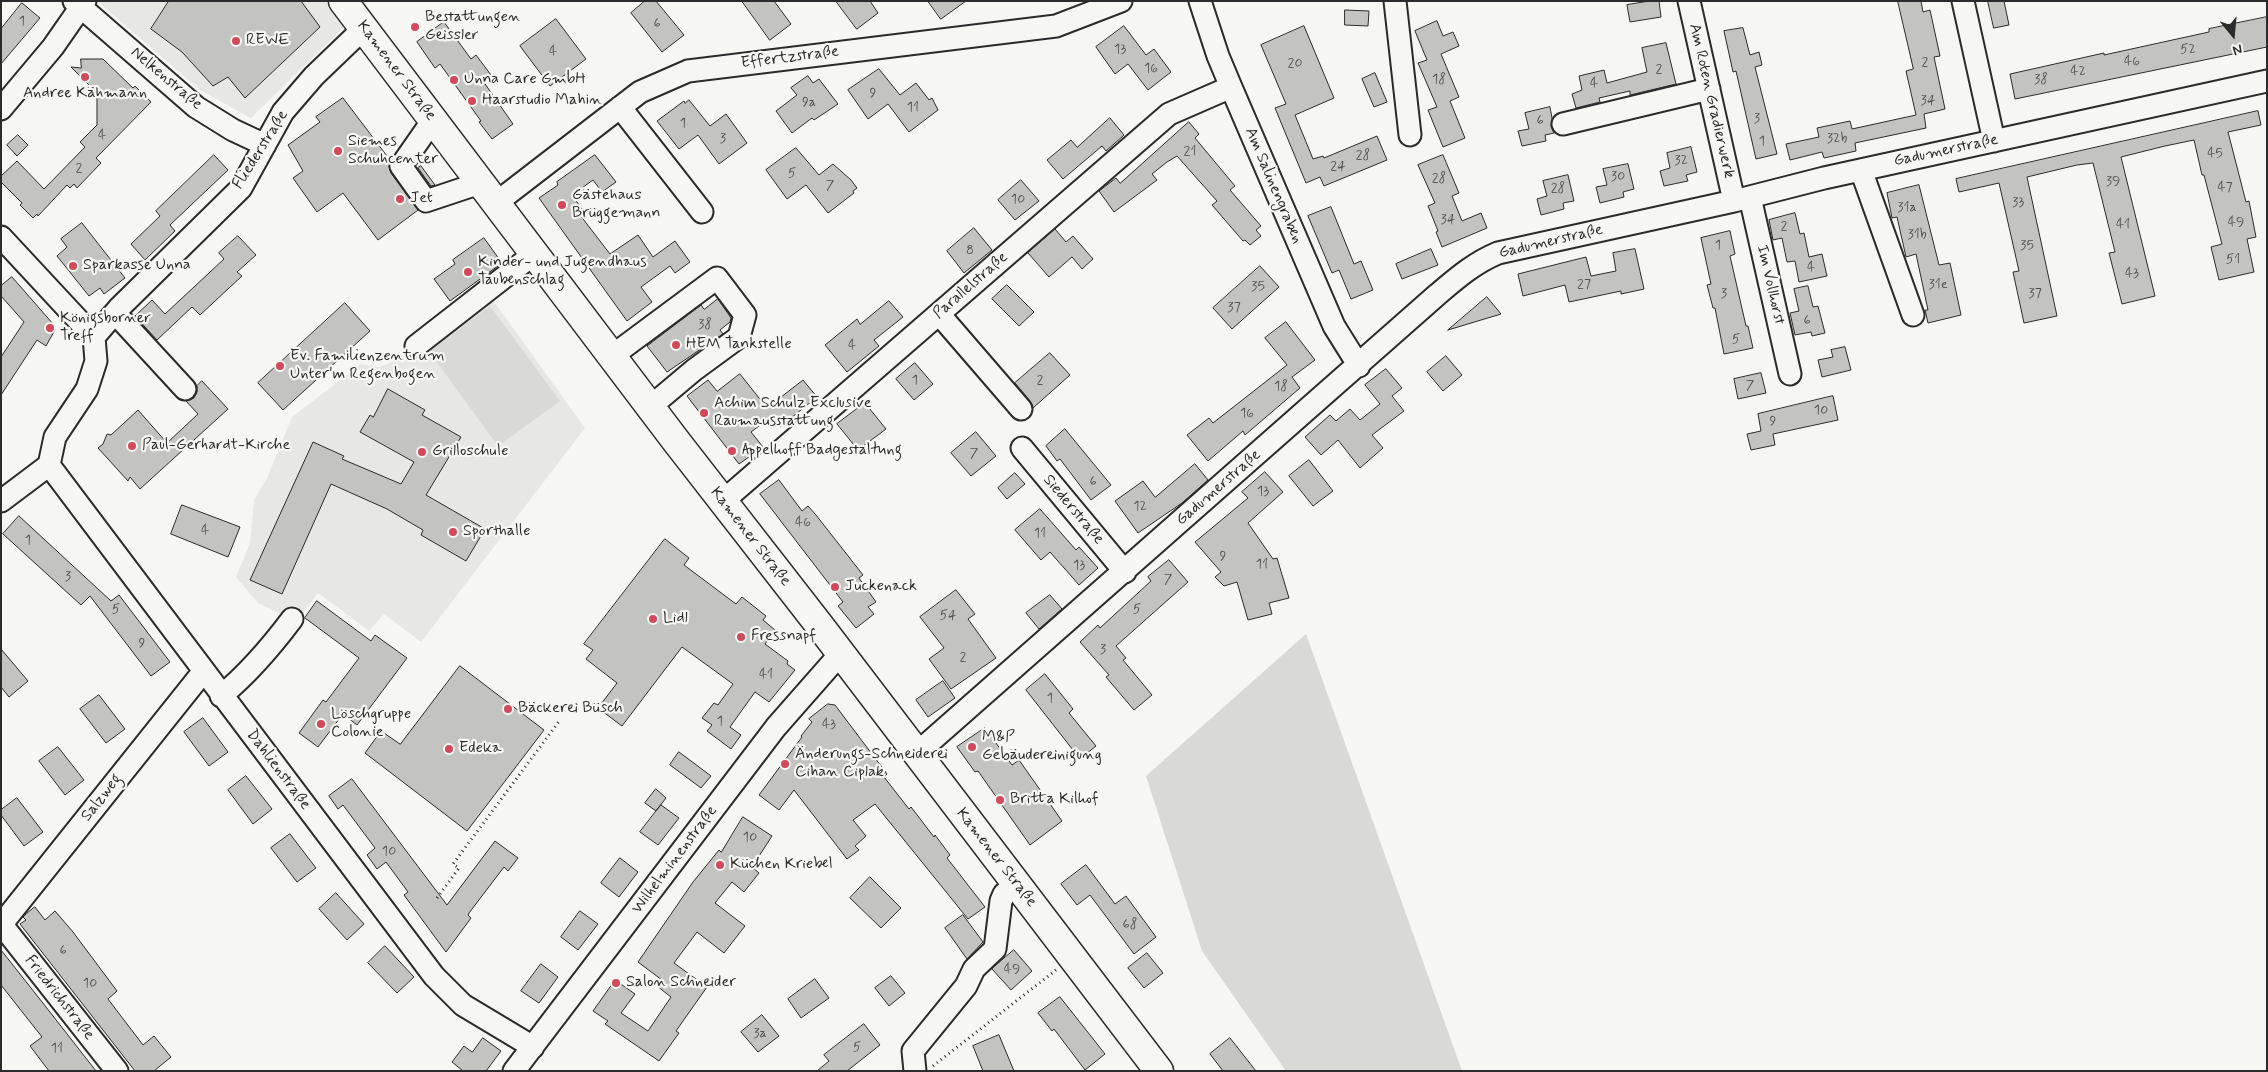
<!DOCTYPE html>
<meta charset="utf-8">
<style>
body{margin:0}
#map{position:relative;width:2268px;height:1072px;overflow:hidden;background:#f6f6f2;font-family:Mynerve,sans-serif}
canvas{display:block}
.frame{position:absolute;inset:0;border:2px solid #2b2b2b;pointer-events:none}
.north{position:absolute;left:2208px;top:10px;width:50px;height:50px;-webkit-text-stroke:4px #f6f6f2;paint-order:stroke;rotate:163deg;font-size:14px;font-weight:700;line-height:20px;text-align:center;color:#2b2b2b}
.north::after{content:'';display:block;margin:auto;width:18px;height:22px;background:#2b2b2b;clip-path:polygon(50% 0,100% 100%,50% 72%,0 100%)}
</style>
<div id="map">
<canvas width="2268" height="1072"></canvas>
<div class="frame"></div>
<div class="north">N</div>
</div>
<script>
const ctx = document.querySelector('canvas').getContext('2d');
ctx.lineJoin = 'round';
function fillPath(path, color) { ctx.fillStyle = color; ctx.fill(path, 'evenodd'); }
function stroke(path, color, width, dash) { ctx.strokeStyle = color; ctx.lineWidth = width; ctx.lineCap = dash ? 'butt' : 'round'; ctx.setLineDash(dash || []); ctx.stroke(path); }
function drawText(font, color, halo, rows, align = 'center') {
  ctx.font = font + ' Mynerve,sans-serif'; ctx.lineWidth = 4.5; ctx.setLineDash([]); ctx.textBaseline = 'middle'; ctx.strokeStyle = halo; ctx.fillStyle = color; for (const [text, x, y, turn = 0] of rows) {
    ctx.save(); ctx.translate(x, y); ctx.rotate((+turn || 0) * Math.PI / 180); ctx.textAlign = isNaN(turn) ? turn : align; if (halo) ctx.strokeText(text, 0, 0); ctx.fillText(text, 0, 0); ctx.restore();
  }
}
const built = new Path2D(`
 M97,1H326L346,25L251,118L200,90Z
 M490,296L585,428L421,642L384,614L369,631L318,593L297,621L258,603L236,577L250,543L254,500L268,476L292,417L361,364L379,367L422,350Z`);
const green = new Path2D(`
 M490,306L560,401L498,446L429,351Z
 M1306,634L1462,1071H1286L1202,951L1146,776Z`);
const building = new Path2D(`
 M169,1H301L320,27L245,98L228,77L213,86L182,52L151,29Z
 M645,1H656L684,35L662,52L631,13Z
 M742,1H774L791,24L770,40Z
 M836,1H870L878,13L857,29Z
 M928,1H966L941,19Z
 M1650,1H1659L1661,17L1630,22L1627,5Z
 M1898,1H1921L1923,12L1930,10L1940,56L1934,57L1945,109L1924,114L1926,128L1855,143L1856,151L1824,158L1822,152L1790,160L1786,144L1819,137L1817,128L1850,121L1852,129L1916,115L1906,71L1913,69Z
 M1988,1H2004L2009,25L1994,28Z
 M22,3L40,18L1,64V29Z
 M1345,10L1369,11L1368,26L1345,25Z
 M2267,17V47L2015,99L2010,74L2104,53V55L2209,32V29Z
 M556,19L586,59L550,86L520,46Z
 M1437,21L1443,36L1453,32L1459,46L1441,54L1459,97L1450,101L1465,138L1443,147L1428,110L1437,107L1418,63L1427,60L1415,31Z
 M444,22L471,59L476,55L491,75L483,81L513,124L492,139L479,122L481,121L440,64L435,68L417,42Z
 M1124,26L1146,55L1154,49L1171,72L1148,90L1128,64L1115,74L1096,47Z
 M1304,26L1334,98L1295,115L1313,159L1323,156L1324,158L1377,136L1387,160L1324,186L1320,177L1306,183L1275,108L1286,104L1261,45Z
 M1743,28L1750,55L1759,52L1762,65L1755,67L1777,154L1756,159L1736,71L1733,72L1724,31Z
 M1666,43L1676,84L1630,95V91L1599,98L1600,102L1576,108L1572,94L1582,90L1579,76L1604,70L1607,83L1647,72L1642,48Z
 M81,59H103L133,88L135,86L151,102L96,158L101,163L77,188L74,184L70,188L67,185L38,216L37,214L33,218L20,205L22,203L1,182V176L17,161L44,189L85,147L80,142L97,125V93L71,67L81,68Z
 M879,69L900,95L916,83L929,100L932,98L938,110L909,132L888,104L868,119L848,90Z
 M1375,73L1387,102L1374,107L1362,79Z
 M808,76L813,83L819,79L838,104L814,120L812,118L792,133L776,111L797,95L791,88Z
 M343,98L390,160L389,167L391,173L418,210L378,240L343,193L317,212L293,178L303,171L288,145L320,122L316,117Z
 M689,100L710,126L726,114L747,143L719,164L698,135L679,149L657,121L684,101L685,103Z
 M1550,107L1552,118L1551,126L1554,133L1545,135L1546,141L1522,146L1518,131L1529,129L1525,113Z
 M2258,111L2261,125L2228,132L2246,202L2249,201L2256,237L2247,239L2254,272L2219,280L2211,247L2222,244L2204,175H2202L2194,140L2165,146L2121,157L2155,296L2122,304L2109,253L2115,252L2093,163L2077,165L2027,177L2057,316L2024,323L2013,272L2019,271L1999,183L1959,192L1956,179Z
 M1110,118L1124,135L1106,151L1102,146L1063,179L1047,160L1071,140L1077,147Z
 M1189,122L1199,134L1195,138L1235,186L1230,190L1261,226L1256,230L1261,236L1250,245L1245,240L1243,241L1212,205L1217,201L1177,156L1167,162L1152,174L1157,180L1114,212L1099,191L1116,178L1120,183Z
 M18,135L28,145L17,156L7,145Z
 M1691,147L1697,172L1686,175L1688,181L1664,186L1660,171L1670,168L1667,153Z
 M796,148L819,175L833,164L851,180L857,188L853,191L854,193L828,213L806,185L787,199L766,170Z
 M214,155L228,170L170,225L175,231L145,260L131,244L160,216L156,211Z
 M595,155L616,182L602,192L593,180L572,195L584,212L580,215L610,254L638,235L653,257L675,241L690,262L675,273L670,266L641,287L652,302L627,321L539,198L558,185L557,182Z
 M1443,155L1459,193L1452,196L1462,221L1481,213L1487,228L1442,247L1436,232L1438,231L1428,206L1435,203L1418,165Z
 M1628,164L1634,189L1623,192L1624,197L1600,203L1596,187L1607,185L1603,169Z
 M421,166L435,185L431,186L418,168Z
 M1568,175L1574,201L1563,203L1564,209L1541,215L1537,199L1547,196L1543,181Z
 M1021,180L1039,201L1015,220L998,200Z
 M1919,185L1939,265L1950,263L1961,315L1928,323L1925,310H1928L1916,254L1906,257L1897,217L1892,218L1887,193Z
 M1331,207L1354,264L1361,261L1373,290L1351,299L1339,270L1332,273L1308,216Z
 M1795,213L1800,234L1804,233L1809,257L1822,254L1827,276L1799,282L1795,261L1787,262L1782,238L1773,240L1769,220Z
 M82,223L125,278L104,294L100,288L89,296L57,256L67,247L61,239Z
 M974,228L992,250L964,273L947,251Z
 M1055,229L1066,242L1073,236L1093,259L1082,269L1072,257L1049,277L1028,253Z
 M1730,231L1735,254L1730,256L1746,326H1748L1753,348L1724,354L1715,308H1713L1707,285L1711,284L1701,238Z
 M238,236L256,255L237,272L242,276L200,315L192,307L157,340L135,316L152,300L165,314L224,259L219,253Z
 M484,238L502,263L450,301L434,279L455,264L453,260Z
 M1431,249L1438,265L1402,279L1396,264Z
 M1635,249L1644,289L1621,294V291L1569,302L1565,285L1523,296L1518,274L1586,257L1591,276L1616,271L1613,253Z
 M1260,266L1279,287L1232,329L1213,308Z
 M12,277L54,325L55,330L46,346L37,340L1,395V357L24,322L1,296V286Z
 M1007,285L1034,312L1019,326L992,299Z
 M1808,286L1813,307L1818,306L1825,333L1812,336L1811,332L1795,335L1790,313L1799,311L1794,289Z
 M1487,297L1501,314L1448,330Z
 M718,299L731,318L730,322L720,330L723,334L667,372L647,346L701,305L704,309Z
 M889,301L903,317L874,340L879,346L847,372L825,345L857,319L860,324Z
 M345,303L370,331L283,410L258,383Z
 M1286,322L1315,360L1292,377L1300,388L1245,435L1243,431L1208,461L1187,435L1209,418L1213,423L1287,365L1265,338Z
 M1845,347L1851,370L1822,377L1818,360L1833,357L1831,350Z
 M1050,353L1070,375L1033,408L1030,401L1015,383Z
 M1446,356L1462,375L1443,391L1427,372Z
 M915,363L933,384L914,400L896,379Z
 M1386,369L1402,388L1392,396L1404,411L1372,435L1383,448L1360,468L1338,440L1321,455L1305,437L1330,415L1336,421L1350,409L1360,420L1380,404L1365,385Z
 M1761,373L1766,393L1738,399L1734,379Z
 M740,374L767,408L803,380L817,397L780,427L772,416L751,432L763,447L739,464L687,396L708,380L717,391Z
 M202,381L228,409L140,489L130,477L128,481L98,448L103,444L107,434L111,435L138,410L167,443L198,414L186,401L194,398L197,392V386Z
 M388,389L425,410L422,415L461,437L426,495L485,529L466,561L421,535L423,530L387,509L331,484L282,594L250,580L313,442L344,456L342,459L401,484L414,462L360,432L370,415L373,417Z
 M1833,396L1838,420L1773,434L1775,445L1751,450L1747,434L1761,431L1758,414Z
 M865,403L886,429L858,450L837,424Z
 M1065,429L1111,485L1091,500L1060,459L1057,461L1046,446Z
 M976,432L996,456L971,476L951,453Z
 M1309,460L1333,491L1313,506L1289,476Z
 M1195,464L1208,480L1182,503L1138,533L1115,501L1143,481L1155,497Z
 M1265,472L1283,492L1248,523L1273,559L1277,558L1289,598L1269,603L1272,614L1248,620L1237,582L1224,586L1215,577L1221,572L1195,542L1248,498L1242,492Z
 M1015,473L1025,484L1007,499L998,488Z
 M779,480L802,511L808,506L816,515L863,575L859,578L876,602L868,607L874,614L856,628L838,606L843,602L760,494Z
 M182,505L240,527L228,557L171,534Z
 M1040,509L1076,550L1079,547L1098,568L1079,585L1050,552L1041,560L1015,530Z
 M19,516L111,601L119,595L170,662L151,676L90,596L81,605L3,534Z
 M665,539L689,558L684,565L736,604L742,597L766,616L763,620L775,630L765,644L788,661L787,664L795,670L769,702L755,692L730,727L741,735L731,749L707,731L712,725L702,718L714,703L718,705L733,684L682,647L622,726L598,708L617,683L586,659L593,650L584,644Z
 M1169,560L1188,582L1116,646L1126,658L1123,660L1152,695L1134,710L1106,677L1109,675L1080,642L1098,625L1100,628L1151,581L1148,577Z
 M956,590L975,614L968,619L996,658L951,689L929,659L944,648L920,617Z
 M1050,595L1062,609L1039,629L1026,613Z
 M317,601L371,641L375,635L407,658L357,725L343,714L318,747L299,733L323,700L326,702L359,658L305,618Z
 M1,649L28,681L9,697L1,687Z
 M460,666L544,730L467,831L365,753L381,731L400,744Z
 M1045,674L1073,709L1069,713L1096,746L1080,759L1026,690Z
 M943,681L955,698L928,717L916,700Z
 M99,695L125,729L106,743L80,709Z
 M828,704L835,705L887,774L884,777L909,809L911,807L934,837L935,835L950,855L947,858L985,907L968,919L875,804L853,820L866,836L855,846L859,850L847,859L794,790L779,810L759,795L802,737L801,736L812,722L809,719Z
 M203,718L228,752L209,766L184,732Z
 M985,728L1012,765L1019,760L1062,821L1030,845L978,771L975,772L957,747Z
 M58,747L84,780L65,795L39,761Z
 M679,752L711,776L701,788L670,765Z
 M246,776L272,809L253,824L228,790Z
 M352,779L447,905L495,841L518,858L508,871L504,867L469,913L468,915L471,918L446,952L404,895L408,892L386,862L377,869L367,855L375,848L343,805L338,809L329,796Z
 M656,789L666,798L656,811L645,803Z
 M17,798L43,832L24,846L1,815V810Z
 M661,805L679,818L658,845L640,832Z
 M743,817L772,836L752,867L759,873L744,892L732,882L715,903L745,926L724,953L697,932L674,963L707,987L676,1031L679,1033L659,1061L605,1024L608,1021L593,1011L615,980L635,994L621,1013L648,1031L671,997L657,986L662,980L638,962L693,882L719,850L721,852Z
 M290,834L316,868L297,882L271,848Z
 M620,858L638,872L619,897L601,883Z
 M1086,865L1115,904L1126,896L1156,937L1134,954L1090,895L1077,905L1061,884Z
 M870,877L901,908L881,928L850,898Z
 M336,893L364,924L347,940L319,909Z
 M35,907L45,920L55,911L73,932L117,991L108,999L143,1045L154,1036L171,1057L154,1071H135L20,924L26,920L23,917L26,914Z
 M580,911L598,924L578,950L561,937Z
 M963,915L983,942L967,959L945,928Z
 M385,946L414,977L397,993L368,963Z
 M1,950L46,1007L96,1071H49L30,1046L42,1037L1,985Z
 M1014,950L1032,971L1011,990L992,969Z
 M1147,953L1163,973L1144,988L1128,968Z
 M541,964L558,977L539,1003L521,991Z
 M891,976L905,993L889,1006L875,988Z
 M815,979L829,998L801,1018L788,999Z
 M1060,997L1105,1054L1085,1070L1054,1029L1052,1031L1038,1013Z
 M762,1015L779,1036L758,1052L741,1032Z
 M864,1024L880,1045L847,1071H817L829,1061L824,1055Z
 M999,1035L1014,1071H983L973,1046Z
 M483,1038L501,1051L486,1071H463L452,1062L464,1046L472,1052Z
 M1230,1038L1256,1071H1223L1210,1054Z`);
const path = new Path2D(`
 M437,898L459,868L453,864L560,720
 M933,1066L1056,970`);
const minor = new Path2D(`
 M74,1L196,107L233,130L265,145
 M1200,1L1218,56L1231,87L1334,326L1359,366
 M1395,1L1410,135
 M1689,1L1734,201
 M1963,1L1994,141
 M620,107L702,212
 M1,109L53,47L85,1
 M433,120L401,166L426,201L480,183
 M1563,124L1709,89
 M1861,170L1913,315
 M1750,197L1790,374
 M496,203L640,92L688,71L1056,26L1121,1
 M1,237L94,337
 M115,313L185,389
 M939,314L1021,409
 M416,346L534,254
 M612,356L717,278L745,315L739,337L694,370L650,407
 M1022,448L1125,572
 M49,465L434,976L463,1005L533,1047
 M1,501L49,465L55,437L87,389L96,361L94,337L119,308L241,188L283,112L314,76L364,28
 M722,502L1169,114L1231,87
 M221,696C249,673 271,647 292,619
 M916,754L1438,294C1457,278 1474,263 1498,253L1734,201L1824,178L2267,81
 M1,925L203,672
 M2,925L117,1071
 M514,1071L776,727L841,653
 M915,1071L913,1051L966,986L974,969L995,949L1001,901L1004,894L1017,884`);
const major = new Path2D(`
 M343,1L676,441L820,626L1159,1071`);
const markers = [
 [415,27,5,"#d1495b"],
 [236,41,5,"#d1495b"],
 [85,77,5,"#d1495b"],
 [454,80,5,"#d1495b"],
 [472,101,5,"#d1495b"],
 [338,151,5,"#d1495b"],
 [400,199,5,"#d1495b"],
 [562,205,5,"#d1495b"],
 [73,266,5,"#d1495b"],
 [468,272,5,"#d1495b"],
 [50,328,5,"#d1495b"],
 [676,345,5,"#d1495b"],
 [280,366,5,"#d1495b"],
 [704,413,5,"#d1495b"],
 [132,446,5,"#d1495b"],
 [732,451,5,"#d1495b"],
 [422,452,5,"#d1495b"],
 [453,532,5,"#d1495b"],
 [835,587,5,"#d1495b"],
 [653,619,5,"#d1495b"],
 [741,637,5,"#d1495b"],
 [508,709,5,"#d1495b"],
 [321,724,5,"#d1495b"],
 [972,747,5,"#d1495b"],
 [449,749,5,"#d1495b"],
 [785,764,5,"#d1495b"],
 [1000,800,5,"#d1495b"],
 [720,865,5,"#d1495b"],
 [616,983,5,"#d1495b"]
];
const numberNames = [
 ["1",22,22],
 ["6",657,24],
 ["13",1120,50],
 ["52",2188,50],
 ["4",553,52],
 ["46",2132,62],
 ["2",1925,63],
 ["20",1295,64],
 ["16",1151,69],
 ["2",1659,70],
 ["42",2078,72],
 ["18",1439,80],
 ["38",2041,80],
 ["4",1594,84],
 ["9",873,94],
 ["34",1928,101],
 ["9a",809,103],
 ["11",913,108],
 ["3",1757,119],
 ["6",1540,121],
 ["1",683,124],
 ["4",102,136],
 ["3",723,139],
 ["32b",1837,139],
 ["1",1762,142],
 ["21",1190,152],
 ["45",2215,154],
 ["28",1363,156],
 ["32",1681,161],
 ["24",1338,167],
 ["2",79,169],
 ["5",792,174],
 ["30",1618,177],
 ["28",1439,179],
 ["39",2113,182],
 ["7",830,186],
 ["47",2225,188],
 ["28",1558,189],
 ["10",1018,200],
 ["33",2018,203],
 ["31a",1907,208],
 ["34",1448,220],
 ["49",2236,223],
 ["41",2123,225],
 ["2",1784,227],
 ["31b",1917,235],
 ["1",1718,246],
 ["35",2027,246],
 ["8",970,251],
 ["51",2233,260],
 ["4",1811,268],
 ["43",2132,274],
 ["27",1584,285],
 ["31e",1938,285],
 ["35",1258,287],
 ["3",1724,294],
 ["37",2035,294],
 ["37",1234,308],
 ["6",1807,321],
 ["38",705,325],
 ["5",1736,340],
 ["4",852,346],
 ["1",915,381],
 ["2",1040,381],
 ["7",1750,386],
 ["18",1281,387],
 ["10",1821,411],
 ["16",1247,414],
 ["9",1773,422],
 ["7",974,454],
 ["6",1093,482],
 ["13",1263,492],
 ["12",1140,507],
 ["46",803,523],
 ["4",205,531],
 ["11",1040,534],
 ["1",28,541],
 ["9",1223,557],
 ["11",1262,565],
 ["13",1079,566],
 ["3",68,577],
 ["7",1168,580],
 ["5",116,610],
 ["5",1137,610],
 ["54",948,616],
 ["9",142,644],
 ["3",1103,650],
 ["2",963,658],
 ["41",766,675],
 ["1",1050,699],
 ["1",720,722],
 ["43",829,725],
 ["10",750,838],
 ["10",389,852],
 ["68",1130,925],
 ["6",63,951],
 ["49",1012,970],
 ["10",90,984],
 ["3a",760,1034],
 ["5",857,1048],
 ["11",57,1049]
];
const poiNames = [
 ["Bestattungen",425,18],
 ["Geissler",425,36],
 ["REWE",246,41],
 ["Unna Care GmbH",464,80],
 ["Andree Kähmann",85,94,"center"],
 ["Haarstudio Mahin",482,101],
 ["Siemes",348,142],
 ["Schuhcenter",348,160],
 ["Gästehaus",572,196],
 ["Brüggemann",572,214],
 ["Jet",410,199],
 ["Kinder- und Jugendhaus",478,263],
 ["Taubenschlag",478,281],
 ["Sparkasse Unna",83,266],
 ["Königsborner",60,319],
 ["Treff",60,337],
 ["HEM Tankstelle",686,345],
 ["Ev. Familienzentrum",290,357],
 ["Unter'm Regenbogen",290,375],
 ["Achim Schulz Exclusive",714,404],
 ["Raumausstattung",714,422],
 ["Paul-Gerhardt-Kirche",142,446],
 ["Appelhoff Badgestaltung",742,451],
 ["Grilloschule",432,452],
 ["Sporthalle",463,532],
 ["Juckenack",845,587],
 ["Lidl",663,619],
 ["Fressnapf",751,637],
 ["Bäckerei Büsch",518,709],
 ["Löschgruppe",331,715],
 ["Colonie",331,733],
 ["M&P",982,738],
 ["Gebäudereinigung",982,756],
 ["Edeka",459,749],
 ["Änderungs-Schneiderei",795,755],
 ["Cihan Ciplak",795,773],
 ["Britta Kilhof",1010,800],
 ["Küchen Kriebel",730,865],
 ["Salon Schneider",626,983]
];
const streetNames = [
 ["Effertzstraße",790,58,-7],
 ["Kamener Straße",396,71,53],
 ["Nelkenstraße",166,79,40],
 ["Am Roten Gradierwerk",1711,101,77],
 ["Fliederstraße",261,150,-58],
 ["Gadumerstraße",1946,151,-12],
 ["Am Salinengraben",1273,186,67],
 ["Gadumerstraße",1551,242,-13],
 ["Im Vollhorst",1770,285,77],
 ["Parallelstraße",971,286,-41],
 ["Gadumerstraße",1219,488,-41],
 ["Siederstraße",1073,510,50],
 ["Kamener Straße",750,537,52],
 ["Dahlienstraße",278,770,53],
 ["Salzweg",102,798,-52],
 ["Kamener Straße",996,858,52],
 ["Wilhelminenstraße",675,860,-53],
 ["Friedrichstraße",59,998,52]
];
fillPath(built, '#e7e7e3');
fillPath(green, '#d9d9d5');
fillPath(building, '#c3c3c0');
stroke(building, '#2b2b2b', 1);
stroke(minor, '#2b2b2b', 25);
stroke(major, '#2b2b2b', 31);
stroke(path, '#2b2b2b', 3, [1, 4]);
stroke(minor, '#f6f6f2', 21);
stroke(major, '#f6f6f2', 28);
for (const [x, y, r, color] of markers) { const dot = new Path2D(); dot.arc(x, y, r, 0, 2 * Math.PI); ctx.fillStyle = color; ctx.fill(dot); stroke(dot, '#f6f6f2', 2); }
drawText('14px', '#515150', null, numberNames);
drawText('16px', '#2b2b2b', '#f6f6f2', poiNames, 'left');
drawText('16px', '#2b2b2b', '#f6f6f2', streetNames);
</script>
